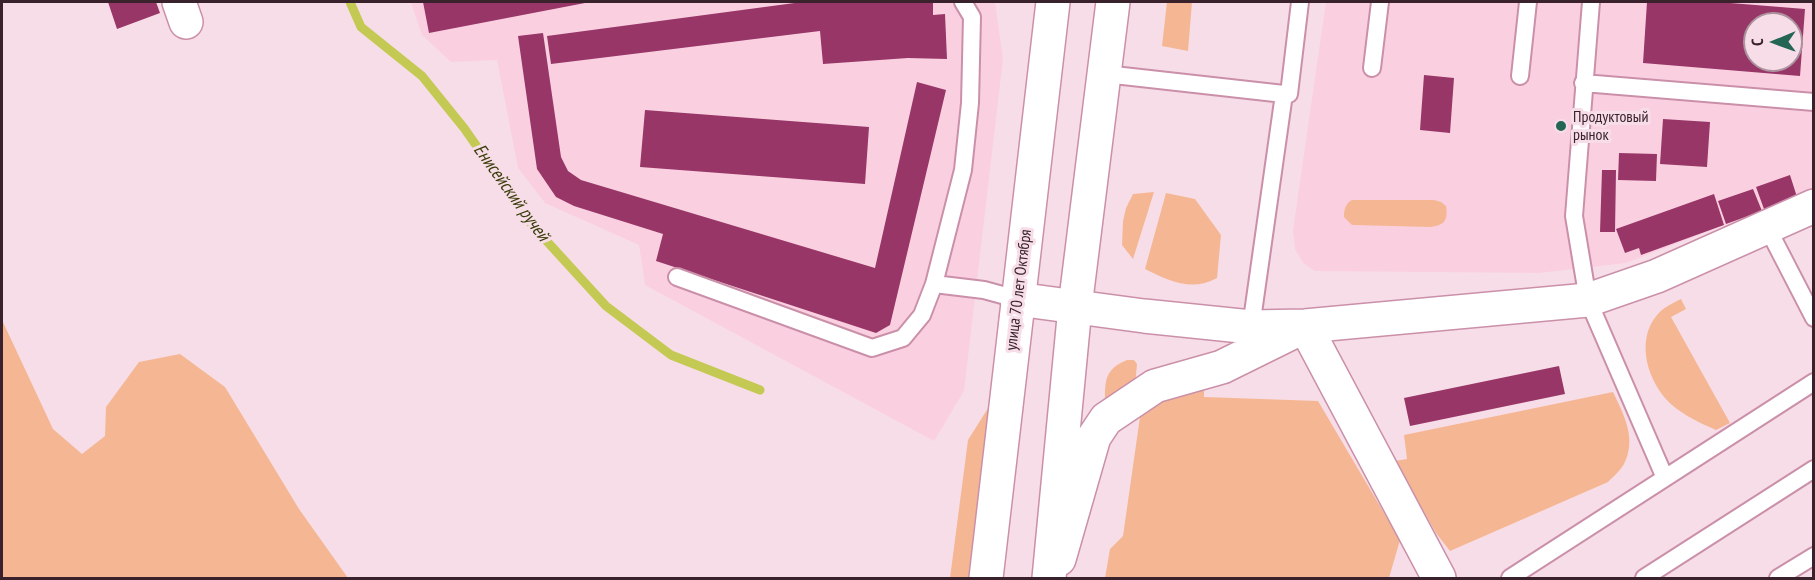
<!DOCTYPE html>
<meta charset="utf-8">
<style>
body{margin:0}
#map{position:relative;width:1815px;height:580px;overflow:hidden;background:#f7dde7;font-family:"PT Sans Narrow",sans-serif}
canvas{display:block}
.frame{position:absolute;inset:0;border:3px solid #39222c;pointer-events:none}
.north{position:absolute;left:1743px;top:12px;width:60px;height:60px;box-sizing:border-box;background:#f7dde7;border:2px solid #ab929c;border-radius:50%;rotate:269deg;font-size:16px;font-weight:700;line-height:24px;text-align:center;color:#39222c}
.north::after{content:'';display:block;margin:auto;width:21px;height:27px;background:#246553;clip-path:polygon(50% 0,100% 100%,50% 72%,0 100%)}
</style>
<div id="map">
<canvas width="1815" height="580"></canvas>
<div class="frame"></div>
<div class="north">С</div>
</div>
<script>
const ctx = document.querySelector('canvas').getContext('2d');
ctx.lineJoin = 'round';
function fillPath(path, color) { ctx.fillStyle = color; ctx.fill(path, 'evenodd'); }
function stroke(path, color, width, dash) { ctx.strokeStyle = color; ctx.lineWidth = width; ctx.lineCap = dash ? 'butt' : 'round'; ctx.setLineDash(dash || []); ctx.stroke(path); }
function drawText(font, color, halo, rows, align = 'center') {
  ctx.font = font + ' "PT Sans Narrow",sans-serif'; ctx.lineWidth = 6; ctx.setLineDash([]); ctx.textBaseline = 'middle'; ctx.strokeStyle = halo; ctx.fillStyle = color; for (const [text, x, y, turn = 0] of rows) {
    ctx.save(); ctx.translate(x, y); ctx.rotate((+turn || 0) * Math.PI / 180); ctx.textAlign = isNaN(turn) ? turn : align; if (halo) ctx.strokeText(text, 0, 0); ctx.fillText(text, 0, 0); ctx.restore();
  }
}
const built = new Path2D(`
 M411,2H995L1003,59L964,391L934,441L645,285L639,245L545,203L518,168L497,60L451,62L422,35Z
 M1326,2H1813V191L1626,263L1539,273L1315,271L1303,263L1295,249L1293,230ZM1755,24H1791V60H1755Z`);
const green = new Path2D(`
 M1167,2H1192L1188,51L1162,46Z
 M1154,192L1133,259L1122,245L1123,221L1126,208L1133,194Z
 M1166,193L1195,199L1221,235L1217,278C1192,292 1169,281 1145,269Z
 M1352,200H1434L1441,202L1446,206C1448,220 1445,225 1431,227L1352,225L1344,217C1344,210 1345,204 1352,200Z
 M1681,299L1686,309L1671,317L1730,423L1716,430C1700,423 1685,416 1672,405C1648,384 1634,340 1658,314C1664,307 1673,303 1681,299Z
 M999,312L1003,316L972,578H950L968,440L990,405Z
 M2,320L53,429L82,454L105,436L106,407L139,362L180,354L225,387L299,509L348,578H2Z
 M1127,360H1134L1137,364L1135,387L1105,401C1105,380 1105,369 1127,360Z
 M1204,386V397L1318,401L1400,540L1389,578H1105L1110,549L1123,536L1141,410L1152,396Z
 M1613,392C1624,415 1637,439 1624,464C1620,471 1613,477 1608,482L1450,551L1436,533L1395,461L1407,459L1404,435Z`);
const stream = new Path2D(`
 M350,2L361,27L422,76L464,128L532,225L606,306L671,355L760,390`);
const building = new Path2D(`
 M108,2H156L160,13L117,29Z
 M423,2H585V3L429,33Z
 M802,2H933V15L945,14L947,59L908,58L823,64L820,31L551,64L547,36Z
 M1647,2H1718L1805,9L1800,76L1643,63ZM1755,24H1791V60H1755Z
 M543,33L561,157L568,171L581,180L875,268L917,82L946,90L890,325L876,333L656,261L663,234L574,206L556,197L537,169L518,36Z
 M1424,75L1454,78L1450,133L1420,130Z
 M645,110L869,127L865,184L640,167Z
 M1663,119L1710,122L1707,167L1660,164Z
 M1619,153L1657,154L1656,181L1618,180Z
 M1602,170H1616L1615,232H1600Z
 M1790,175L1797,197L1764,209L1756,187Z
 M1753,189L1762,211L1726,224L1718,201Z
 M1714,194L1724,225L1641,255L1639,248L1625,253L1616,229Z
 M1559,366L1565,394L1410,426L1404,398Z`);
const service = new Path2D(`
 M1591,2L1574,216L1588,300L1665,478
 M1372,68L1380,2
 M1105,74L1284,94L1251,327
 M1520,76L1528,2
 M1583,83L1814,102
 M1289,94L1300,2
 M1767,227L1814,318
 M677,277L872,348L903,338L922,315L934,284L963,170L970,103L972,17L963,2
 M934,284L984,290L1017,299
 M1510,578L1814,382
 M1644,578L1814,469
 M1778,578L1814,556`);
const minor = new Path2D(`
 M179,2L186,22
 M1017,299L1144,316L1251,327L1305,326L1588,300L1657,276L1814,206
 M1059,559L1094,437L1106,419L1155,386L1222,367L1305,326L1439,578`);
const primary = new Path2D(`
 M986,578L1053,2
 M1049,578L1075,307L1113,2`);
const markers = [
 [1561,126,6,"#246553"]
];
const poiNames = [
 ["Продуктовый",1573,117],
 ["рынок",1573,135]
];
const streetNames = [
 ["улица 70 лет Октября",1019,290,-83]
];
const waterNames = [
 ["Енисейский ручей",511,193,54]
];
fillPath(built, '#fad0e1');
fillPath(green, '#f5b793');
stroke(stream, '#c3c952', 9);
fillPath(building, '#983668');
stroke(service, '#cb90a9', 20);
stroke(minor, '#cb90a9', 36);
stroke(primary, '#cb90a9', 36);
stroke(service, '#fff', 16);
stroke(minor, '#fff', 33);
stroke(primary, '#fff', 33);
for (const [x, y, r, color] of markers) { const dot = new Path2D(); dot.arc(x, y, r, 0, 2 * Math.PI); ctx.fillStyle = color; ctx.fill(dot); stroke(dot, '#f7dde7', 2); }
drawText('16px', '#39222c', '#f7dde7', poiNames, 'left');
drawText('16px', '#39222c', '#f7dde7', streetNames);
drawText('italic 18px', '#393b08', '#f7dde7', waterNames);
</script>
